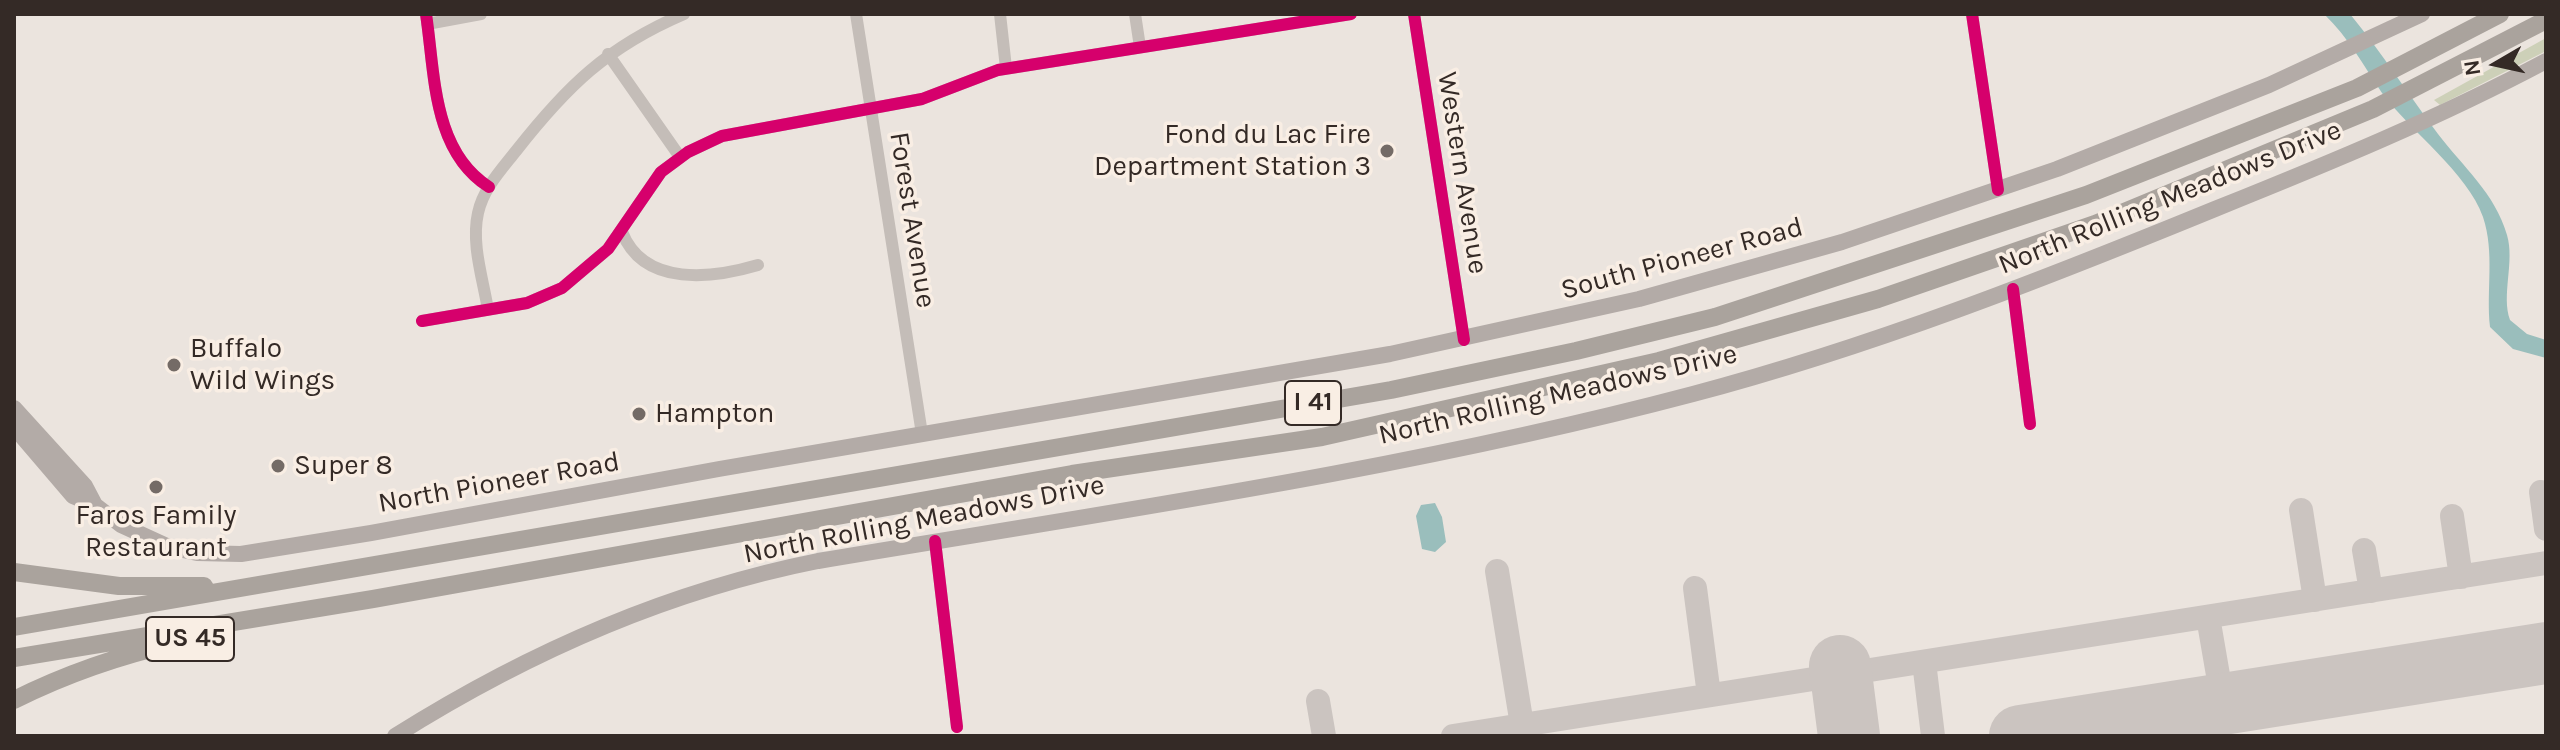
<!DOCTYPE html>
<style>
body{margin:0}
#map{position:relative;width:2560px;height:750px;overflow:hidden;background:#ebe4de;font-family:Karla,sans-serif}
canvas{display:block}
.frame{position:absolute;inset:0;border:16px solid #342a26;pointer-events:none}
.north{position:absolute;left:2456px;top:24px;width:80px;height:80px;-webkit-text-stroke:6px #f9eee4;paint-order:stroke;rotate:261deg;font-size:22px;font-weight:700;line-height:32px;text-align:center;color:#342a26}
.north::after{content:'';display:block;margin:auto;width:28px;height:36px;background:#342a26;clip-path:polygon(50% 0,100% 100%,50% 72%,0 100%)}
</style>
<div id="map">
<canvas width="2560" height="750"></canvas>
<div class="frame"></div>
<div class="north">N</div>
</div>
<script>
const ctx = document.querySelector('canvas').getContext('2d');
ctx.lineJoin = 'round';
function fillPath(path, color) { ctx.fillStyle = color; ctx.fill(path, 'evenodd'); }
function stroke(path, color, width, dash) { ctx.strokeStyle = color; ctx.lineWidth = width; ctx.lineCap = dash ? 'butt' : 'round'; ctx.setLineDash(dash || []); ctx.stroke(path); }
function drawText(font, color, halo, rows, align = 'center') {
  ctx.font = font + ' Karla,sans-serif'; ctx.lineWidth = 7; ctx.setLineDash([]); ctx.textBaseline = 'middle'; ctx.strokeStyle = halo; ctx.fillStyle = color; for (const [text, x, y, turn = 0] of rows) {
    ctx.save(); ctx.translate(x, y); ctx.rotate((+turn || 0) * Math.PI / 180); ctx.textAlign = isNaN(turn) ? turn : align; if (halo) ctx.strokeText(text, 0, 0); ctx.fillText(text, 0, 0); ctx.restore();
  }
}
const green = new Path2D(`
 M2546,38V51L2440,105L2434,100Z`);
const water = new Path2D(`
 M2324,14H2350C2382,53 2408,94 2438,134C2463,167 2495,193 2507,235C2515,262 2501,295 2510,320L2527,334L2546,340V358L2513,349L2490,327C2486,290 2495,253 2483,217C2467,172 2411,132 2382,93C2363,65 2349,38 2324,14Z
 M1435,503L1442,517L1446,542L1435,552L1422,549L1416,516L1421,505Z`);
const taxiway = new Path2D(`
 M2541,492L2546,529
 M2301,510L2315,600
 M2452,516L2461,577
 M2364,550L2371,591
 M1497,571L1522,725
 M1695,588L1709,695
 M2208,617L2223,704
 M1924,662L1933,736
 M1318,701L1324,736
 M1453,736L2546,563`);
const runway = new Path2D(`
 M1840,666L1849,736
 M2020,736L2546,653`);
const minor = new Path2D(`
 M426,14C435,73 432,151 489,187
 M856,14L922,434
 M1000,14L1006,68
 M1135,14L1140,47
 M1414,14L1464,340
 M1972,14L1998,190
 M427,24L481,14
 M608,54L680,157
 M622,232C644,288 714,278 758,265
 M2013,289L2030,424
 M488,310C483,279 471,244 478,213C483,189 501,170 516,151C567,86 607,47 684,14
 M422,321L527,303L562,288L608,249L661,172L688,152L722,136L922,99L998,70L1351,14
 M935,541L957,727`);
const major = new Path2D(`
 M14,408L85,486L95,505
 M14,427L73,496L95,505L121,525L169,547L197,553L241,554L371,533L719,469L1390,354L1639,299L1842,242L2057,169L2269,85L2422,14
 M395,736C525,654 667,591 818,561C1110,512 1406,470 1693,394C1871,347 2044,279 2215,209C2327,164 2439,118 2546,61`);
const highway = new Path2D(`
 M14,572L119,586H204
 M14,627L1391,390L1576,351L1715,317L2086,195L2357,88L2500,14
 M14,658L373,599L1072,474L1322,437L1659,361L1878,299L2095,224L2373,109L2546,20
 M14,700C68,673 121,655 179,642`);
const cycleway = new Path2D(`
 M426,14C435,73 432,151 489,187
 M1414,14L1464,340
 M1972,14L1998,190
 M2013,289L2030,424
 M422,321L527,303L562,288L608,249L661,172L688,152L722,136L922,99L998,70L1351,14
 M935,541L957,727`);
const markers = [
 [1387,151,8,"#746b66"],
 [174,365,8,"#746b66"],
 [639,414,8,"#746b66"],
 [278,466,8,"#746b66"],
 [156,487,8,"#746b66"]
];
const shields = [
 [1313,403,56],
 [190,639,88]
];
const shieldNames = [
 ["I 41",1313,403],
 ["US 45",190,639]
];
const poiNames = [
 ["Fond du Lac Fire",1371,135,"right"],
 ["Department Station 3",1371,167,"right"],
 ["Buffalo",190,349],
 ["Wild Wings",190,381],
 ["Hampton",655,414],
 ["Super 8",294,466],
 ["Faros Family",156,516,"center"],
 ["Restaurant",156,548,"center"]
];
const streetNames = [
 ["Western Avenue",1462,173,81],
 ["North Rolling Meadows Drive",2170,198,-22],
 ["Forest Avenue",912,220,81],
 ["South Pioneer Road",1682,259,-15],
 ["North Rolling Meadows Drive",1558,395,-13],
 ["North Pioneer Road",499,483,-10],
 ["North Rolling Meadows Drive",924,520,-11]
];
fillPath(green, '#cdd0b8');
fillPath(water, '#9abebc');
stroke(taxiway, '#cbc4c0', 24);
stroke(runway, '#cbc4c0', 62);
stroke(minor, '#c4bdb8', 12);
stroke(major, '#b3aba7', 16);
stroke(highway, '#aaa39d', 18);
stroke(cycleway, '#d6006c', 12);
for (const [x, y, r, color] of markers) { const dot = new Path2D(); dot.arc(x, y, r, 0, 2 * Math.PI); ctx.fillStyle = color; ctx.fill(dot); stroke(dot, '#f9eee4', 3); }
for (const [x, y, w] of shields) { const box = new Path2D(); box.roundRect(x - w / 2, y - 22, w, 44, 6); ctx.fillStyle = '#f9eee4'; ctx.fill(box); stroke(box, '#342a26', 2); }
drawText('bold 26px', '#342a26', null, shieldNames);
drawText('28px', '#342a26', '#f9eee4', poiNames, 'left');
drawText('28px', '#342a26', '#f9eee4', streetNames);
</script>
